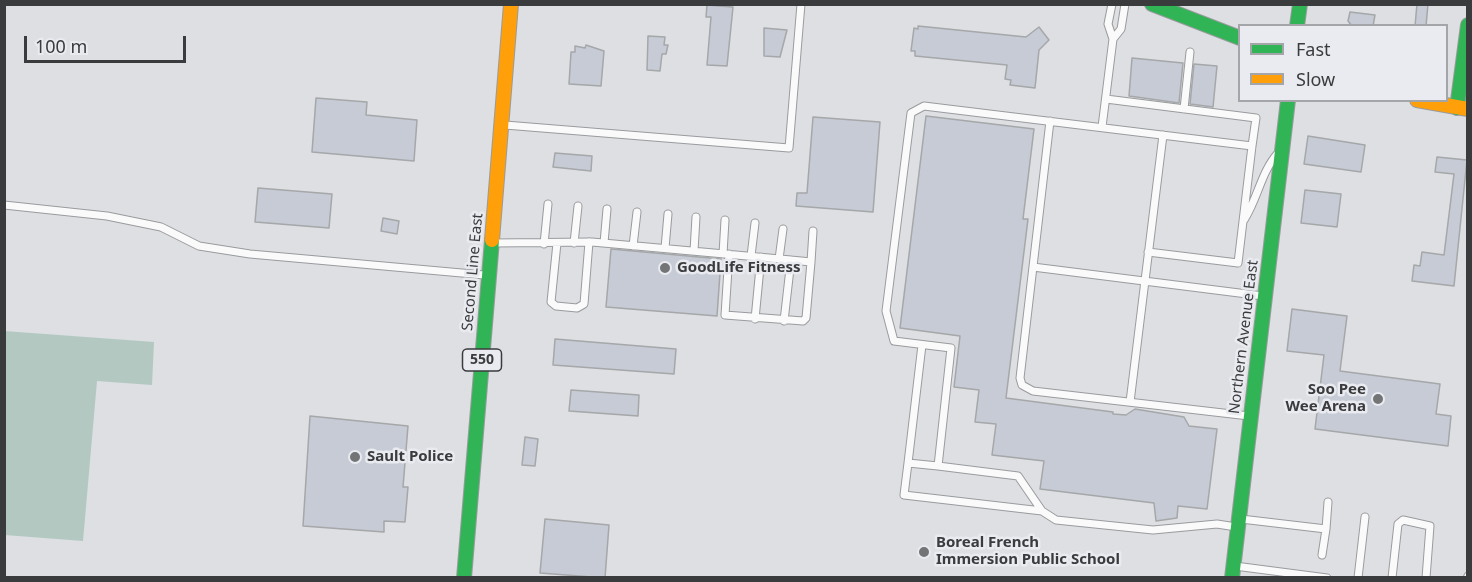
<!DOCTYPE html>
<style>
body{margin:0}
#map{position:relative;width:1472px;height:582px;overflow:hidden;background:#dddfe2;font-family:"Noto Sans",sans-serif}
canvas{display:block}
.frame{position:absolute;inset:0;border:6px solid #3a3b3c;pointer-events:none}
.legend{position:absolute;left:1238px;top:24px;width:210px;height:78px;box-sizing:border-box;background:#e9ebf0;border:2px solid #a3a5a8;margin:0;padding:8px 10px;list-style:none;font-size:18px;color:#3a3b3c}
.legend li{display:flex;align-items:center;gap:12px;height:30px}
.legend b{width:30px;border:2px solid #a3a5a8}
.scale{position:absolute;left:24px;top:36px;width:162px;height:27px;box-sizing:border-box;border:3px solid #3a3b3c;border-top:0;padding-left:8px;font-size:18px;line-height:21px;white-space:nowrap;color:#3a3b3c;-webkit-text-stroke:4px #e9ebf0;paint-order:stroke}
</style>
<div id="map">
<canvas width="1472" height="582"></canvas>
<div class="frame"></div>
<ul class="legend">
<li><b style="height:8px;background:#30b455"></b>Fast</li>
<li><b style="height:8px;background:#ff9f0a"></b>Slow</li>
</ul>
<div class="scale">100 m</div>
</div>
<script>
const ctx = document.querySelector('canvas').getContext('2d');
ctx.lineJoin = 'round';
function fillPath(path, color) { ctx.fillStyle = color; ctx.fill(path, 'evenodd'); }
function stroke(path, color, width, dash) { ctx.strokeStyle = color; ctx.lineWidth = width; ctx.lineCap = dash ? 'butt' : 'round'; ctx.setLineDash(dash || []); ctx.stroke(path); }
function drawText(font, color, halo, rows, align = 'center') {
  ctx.font = font + ' "Noto Sans",sans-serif'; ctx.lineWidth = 5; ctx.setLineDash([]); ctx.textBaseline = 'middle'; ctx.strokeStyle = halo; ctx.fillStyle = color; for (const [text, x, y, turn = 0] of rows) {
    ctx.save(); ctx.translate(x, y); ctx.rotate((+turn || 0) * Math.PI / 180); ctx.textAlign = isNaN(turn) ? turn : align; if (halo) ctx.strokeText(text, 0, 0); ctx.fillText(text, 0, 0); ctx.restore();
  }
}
const green = new Path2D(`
 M4,331L154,342L152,385L97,381L83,541L5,535Z`);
const building = new Path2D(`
 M1417,4H1428L1426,26H1415Z
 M707,5L733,7L727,66L707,65L711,17H706Z
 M1350,12L1375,15L1373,26H1352L1348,21Z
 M918,26L1026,37L1039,27L1049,40L1039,50L1035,88L1010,85L1011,80L1005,79L1007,65L915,56V51H911L914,28L918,29Z
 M764,28L787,30L780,57L764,56Z
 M648,36L665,37L664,45H668L666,54H662L660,71L647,70Z
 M586,45L604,51L601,86L569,84L571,52H575V46L585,48Z
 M1132,58L1183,63L1179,103L1129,96Z
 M1194,64L1217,66L1213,107L1190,104Z
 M316,98L367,102L366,115L417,120L414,161L312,152Z
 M926,116L1034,129L1023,219H1028L1006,398L1113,412V414L1126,415L1135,409L1184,417L1189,426L1217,429L1207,509L1178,506L1177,518L1156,521L1154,503L1040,489L1044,461L992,455L996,424L975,422L979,390L954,387L960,336L900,328Z
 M813,117L880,122L873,212L796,206L797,193H807Z
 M1308,136L1365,145L1361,172L1304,164Z
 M555,153L592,156L591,171L553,167Z
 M1437,157L1467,160L1454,286L1412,281L1414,265L1420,266L1422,252L1444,255L1454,174L1435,172Z
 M258,188L332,194L329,228L255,222Z
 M1305,190L1341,194L1337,227L1301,223Z
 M383,218L399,221L397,234L381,231Z
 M611,249L721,259L717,316L606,307Z
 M1292,309L1347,316L1340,371L1440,384L1436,414L1451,416L1448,446L1315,429L1324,355L1287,351Z
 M555,339L676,349L674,374L553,365Z
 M571,390L639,395L638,416L569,411Z
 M310,416L408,426L403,487H408L405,522L384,521V532L303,526Z
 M525,437L538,439L535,466L522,465Z
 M545,519L609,525L605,578L540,573Z`);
const lane = new Path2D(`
 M1113,39L1121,29L1125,4
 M1106,99L1256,118L1252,146
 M1184,109L1190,52
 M1050,121L1020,378L1022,385L1033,391L1249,416
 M505,125L789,148L801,4
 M1102,127L1113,39L1108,24L1112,4
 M4,205L107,216L161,227L199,246L250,254L484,275
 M1244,220C1258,198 1261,172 1278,153
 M494,243L592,242L791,260L811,262L806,318L803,321L725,315L729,254
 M557,243L551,302L556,306L577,308L584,304L589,242
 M574,243L578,206
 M604,243L607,209
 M544,244L548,204
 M633,246L637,212
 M665,248L668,214
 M694,251L696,217
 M1148,252L1238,263L1252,146L932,107L924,106L911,113L886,311L894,341L951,348L938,466L1018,476L1042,511L1056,520L1153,530L1217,524L1236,527
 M723,254L725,220
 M751,256L755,223
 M779,259L783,229
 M811,262L813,231
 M1033,267L1263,296
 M755,319L761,257
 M784,321L791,260
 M922,345L908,463L938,466
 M1130,402L1163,135
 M908,463L904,495L1042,511
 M1241,519L1326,529L1328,502
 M1322,555L1326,529
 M1235,566L1327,578
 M1358,578L1365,517
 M1392,578L1398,524L1403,520L1430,526L1426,578
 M1467,578L1468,576`);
const fast = new Path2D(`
 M1152,4L1240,38
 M1297,26L1300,4
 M1457,108L1468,25
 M464,578L492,240
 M1232,578L1288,100`);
const slow = new Path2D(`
 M1417,100L1468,109
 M492,240L511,4`);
const markers = [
 [665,268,6,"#737476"],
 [1378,399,6,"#737476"],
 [355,457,6,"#737476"],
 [924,552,6,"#737476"]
];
const shields = [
 [482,360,39]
];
const shieldNames = [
 ["550",482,360]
];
const poiNames = [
 ["GoodLife Fitness",677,268],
 ["Soo Pee",1366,390,"right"],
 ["Wee Arena",1366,407,"right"],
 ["Sault Police",367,457],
 ["Boreal French",936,543],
 ["Immersion Public School",936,560]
];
const streetNames = [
 ["Second Line East",473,272,-85],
 ["Northern Avenue East",1244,337,-83]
];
fillPath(green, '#b3c8c0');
fillPath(building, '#c6cbd5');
stroke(building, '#a5a7a9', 1.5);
stroke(lane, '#999b9d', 9);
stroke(fast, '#999b9d', 16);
stroke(slow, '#999b9d', 16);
stroke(lane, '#fafafb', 7);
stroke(fast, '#30b455', 14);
stroke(slow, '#ff9f0a', 14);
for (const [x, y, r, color] of markers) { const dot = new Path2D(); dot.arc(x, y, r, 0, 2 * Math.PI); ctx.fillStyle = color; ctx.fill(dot); stroke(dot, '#e9ebf0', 2); }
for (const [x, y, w] of shields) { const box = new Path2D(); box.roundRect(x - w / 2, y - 11, w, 22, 4.5); ctx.fillStyle = '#e9ebf0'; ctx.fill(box); stroke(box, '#3a3b3c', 1.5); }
drawText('bold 14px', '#3a3b3c', null, shieldNames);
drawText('bold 15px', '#3a3b3c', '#e9ebf0', poiNames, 'left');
drawText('15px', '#3a3b3c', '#e9ebf0', streetNames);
</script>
